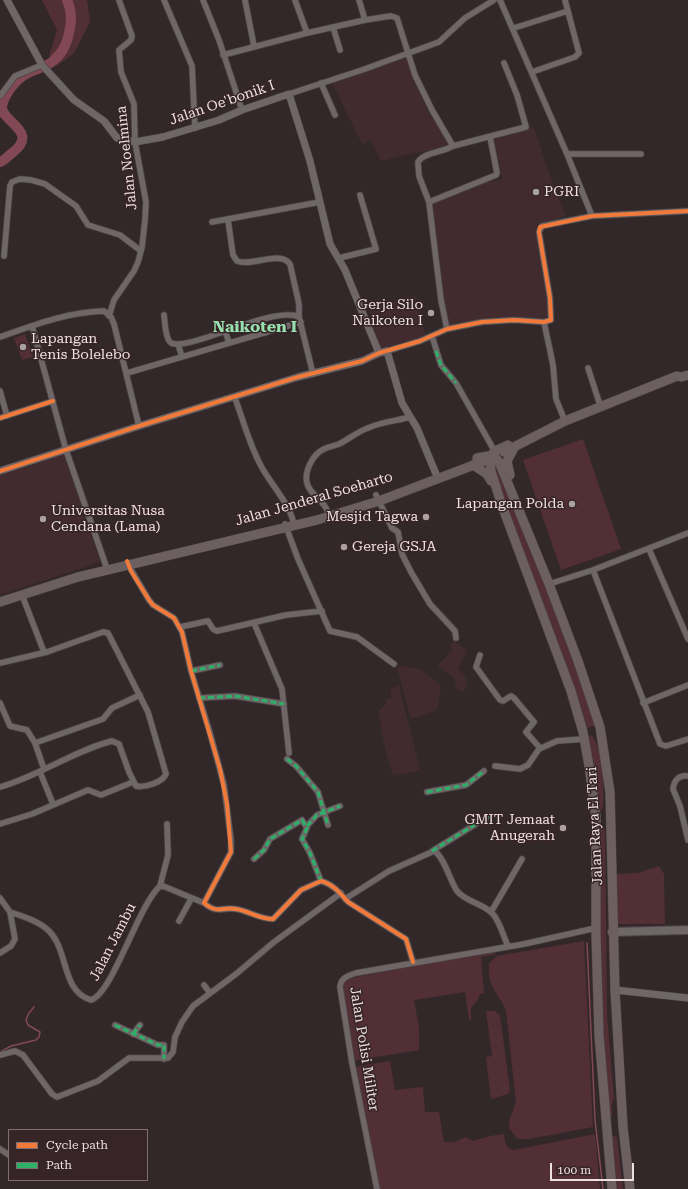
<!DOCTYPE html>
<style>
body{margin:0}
#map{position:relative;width:688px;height:1189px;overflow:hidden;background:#32282a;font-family:"Roboto Serif",serif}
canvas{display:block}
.legend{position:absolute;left:8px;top:1129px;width:140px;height:52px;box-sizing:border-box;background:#362427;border:1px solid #7f6f72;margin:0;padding:5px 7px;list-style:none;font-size:12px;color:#ece0e2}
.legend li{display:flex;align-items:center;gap:8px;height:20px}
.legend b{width:20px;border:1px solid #7f6f72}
.scale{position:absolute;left:550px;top:1163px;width:84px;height:18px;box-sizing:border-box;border:2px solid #ece0e2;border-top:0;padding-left:5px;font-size:12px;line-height:14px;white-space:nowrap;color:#ece0e2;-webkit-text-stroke:3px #362427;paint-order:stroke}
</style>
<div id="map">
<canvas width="688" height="1189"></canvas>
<ul class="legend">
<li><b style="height:5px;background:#f17a3a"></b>Cycle path</li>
<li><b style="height:5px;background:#2db169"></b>Path</li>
</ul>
<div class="scale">100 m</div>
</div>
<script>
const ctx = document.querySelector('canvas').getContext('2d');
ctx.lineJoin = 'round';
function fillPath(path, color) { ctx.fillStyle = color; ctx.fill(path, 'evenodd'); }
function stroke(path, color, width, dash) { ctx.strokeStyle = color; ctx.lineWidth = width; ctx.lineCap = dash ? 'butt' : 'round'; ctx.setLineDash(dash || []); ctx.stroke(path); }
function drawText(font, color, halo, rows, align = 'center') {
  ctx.font = font + ' "Roboto Serif",serif'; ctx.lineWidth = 3; ctx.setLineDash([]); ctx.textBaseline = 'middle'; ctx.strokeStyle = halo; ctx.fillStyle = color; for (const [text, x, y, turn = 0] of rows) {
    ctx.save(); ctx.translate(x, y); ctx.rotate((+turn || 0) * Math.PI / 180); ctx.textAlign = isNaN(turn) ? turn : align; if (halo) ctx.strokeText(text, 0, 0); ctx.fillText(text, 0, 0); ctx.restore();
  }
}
const built = new Path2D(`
 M406,58L429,114L446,137L448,140V145L444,149L413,153L381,161L371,140L364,144L361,142L332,82Z
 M534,127L546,165L566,216L537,225L550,314L545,320L532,318L494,320L448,326L432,202L480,183L503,179L491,141Z
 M415,296L426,338L380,351L369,308Z
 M65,454L100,562L0,595V475Z
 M454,641L467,650L458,668L465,676L467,684L464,692L457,690L454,678L439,667L438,665L453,649L450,646Z
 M406,666L420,669L440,684L441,689L437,710L411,719L397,668Z
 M399,685L420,770L393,776L385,748L378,712L386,704V699L392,698L390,689Z`);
const green = new Path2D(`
 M42,0H87L90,22L74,53L57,66L49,56L57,30Z
 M25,334L33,357L22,360L14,338Z
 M583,439L621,549L561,570L523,460Z
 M496,468L516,512L574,662L594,722V726L587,728L584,725L493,469Z
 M591,735C602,742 606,797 602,810H596L587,740Z
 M601,827L605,830L607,1014L614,1099L612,1103V1116L610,1117L600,1029V830Z
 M659,866L664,874L665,924H617V874L638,873Z
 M584,941L593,1127L529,1139H517L510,1129L509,1121L516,1102L506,1011C498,991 487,988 489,963L497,956Z
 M495,951L496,954L481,957L484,993L480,994L477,1001L471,1008V1020H469L465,992L414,1000L419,1028V1050L352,1061L341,985L344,981L356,977Z
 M486,1011H495L500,1015L510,1090L508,1094L491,1099L486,1057L492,1056Z
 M390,1061L395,1090L423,1087L425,1112H439L444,1142H454L466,1137L473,1141L490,1136L504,1134C505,1142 505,1149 514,1150L595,1134L600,1189H378L354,1067Z
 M613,1135L617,1138L623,1189H614L611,1136Z`);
const stream = new Path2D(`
 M587,943L595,1120L603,1189
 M0,1052L11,1046L36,1040L39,1037L40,1032L28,1025L26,1020L29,1013L34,1007`);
const river = new Path2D(`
 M0,162C5,160 8,156 12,153C41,131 0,122 2,106C5,93 16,79 28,73C36,69 46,67 53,61C62,54 67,44 69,33C72,21 72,11 67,0`);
const minor = new Path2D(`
 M164,0L192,66L195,128
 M203,0L219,40L242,110
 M245,0L254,46
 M295,0L307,33
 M500,0L567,154L592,216
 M365,20L391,16L397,18L415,75L432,110L453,146L526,127L517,95L504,63
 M333,27L340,50
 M514,28L568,11
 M223,55L307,33L365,20L359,0
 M532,72L575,57L579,53L565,0
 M321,83L335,115
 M289,94L362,70L439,42L465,18L494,0
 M0,96L15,76L42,65
 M567,154H641
 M429,202L419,176L418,162C424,152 444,152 453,146
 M228,220L233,255L237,261C253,267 279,250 290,264L299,304V317L313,374
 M212,222L320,202
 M4,256L10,186L12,182L20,179L31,180L45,184L76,206L88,225L120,235L141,251
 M339,258L376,249L360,195
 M164,315C165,322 165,337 170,342C183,355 274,304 299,317
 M109,316L114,300L134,271L138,262L142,247L145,220L146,202L135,142L134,104L121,72L119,50L131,40L132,36L119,0
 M261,320L265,333
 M544,322L553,365L556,399L565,421
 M32,326L66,450L106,566
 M447,329L441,300L429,202L496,175L497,173L490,137
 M225,330L229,343
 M432,336L441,365L456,383L494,450
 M0,337C34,325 67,312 104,311L111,317L114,324L139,426
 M178,344L182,357
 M387,351L420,341L447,329L482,322L514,320L544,322L551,320L550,298L539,232L542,226L592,216L688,211
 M588,368L601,408
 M127,373L301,322
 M0,391L7,416
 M235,398C243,420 249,443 260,464C270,484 290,503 294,525
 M0,418L53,401
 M376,495L392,528L398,532L402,554L411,572L430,604L455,631L456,638
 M328,512C323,499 309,494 307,483C304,471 313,454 324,449C330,446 336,446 341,443C350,438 359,431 368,428C381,422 396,421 410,417
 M285,524L298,559L330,631L357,637L394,664
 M688,533L593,570L660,744L666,746L688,739
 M649,549L688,639
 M127,563L149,600L153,605L174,618L182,632L191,671L210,733L224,785L231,840V852L204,903C218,915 223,906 236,909C249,911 259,919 273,919L301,890L321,881C333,884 340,893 348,902L406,939L413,962
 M549,584L593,570
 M22,595L44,652
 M254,623L282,689L289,753
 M180,627L208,621L213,629L217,631L286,615L322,611
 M480,655L476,667L500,700L503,701L511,696L514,698L534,722L526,732L540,748
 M0,663L47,652L103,632L108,633L148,712L166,774C163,782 145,788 136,786L129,772L119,744L112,741C73,751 39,776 0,787
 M191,671L220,665
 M199,698L235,696L284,704
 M0,703L10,726L27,730L35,743L44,769
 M643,703L688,685
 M35,743L103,719L112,708L140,695
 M287,759L296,766L318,792L328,825
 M495,766L520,769L528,765L539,749L557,741L584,739
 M40,772L53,804
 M688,776C679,775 674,780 673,789L680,806L688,840
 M427,792L466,785L484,771
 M0,824L32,814L88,790L101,795L133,782
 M307,826L317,815L340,806
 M432,851L489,816
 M254,859L264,850L270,839L302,820L307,828L302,839L310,853L321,881
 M160,886L168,855L167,824
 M0,898L10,912L15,939L11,946L0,953
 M345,899L389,871L434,851C444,856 450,881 457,891C466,902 482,903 492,913C500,921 503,936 508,946
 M10,912C22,916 39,921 49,931C69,951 61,991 91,1000C112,994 138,907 159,887L163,886L204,903
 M491,912L522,859
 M179,921L191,899
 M204,985L210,993
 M115,1025L158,1045H164V1059
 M133,1034L140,1025
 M0,1055L15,1051L23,1055L52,1094L57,1097L98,1081L129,1058H168L173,1052L175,1037L182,1022L193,1006L236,974L274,942L341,893
 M0,1149L9,1155
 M377,1189L352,1063L340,987C341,978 347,976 356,973L524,944L596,928`);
const tertiary = new Path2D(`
 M7,0L42,65L74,100L104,121L117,138L135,142L163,137L219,120L242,110L289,94L310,161L330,244L345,270L379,353
 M0,471L139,426L298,377L362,361L379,353L387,351L402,403L417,428L436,474
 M615,990L688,998`);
const secondary = new Path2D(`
 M612,932L688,930`);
const primary = new Path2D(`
 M508,445L495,451L490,457L491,471L501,503L571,691L583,732L589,766L596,817V935L599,1035L612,1189
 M504,452L565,421L677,376L681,377L688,375
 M477,458L494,455L500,464L549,584L578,661L600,727L610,792L615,990L623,1127L630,1189
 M473,465L487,474L491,481
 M510,475L507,461L514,448
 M0,602L78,577L317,520L379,501L487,460`);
const quiet = new Path2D(`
 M436,351L441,365L456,383
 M191,671L220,665
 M199,698L235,696L284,704
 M287,759L296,766L318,792L328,825
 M427,792L466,785L484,771
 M307,826L317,815L340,806
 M432,851L489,816
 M254,859L264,850L270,839L302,820L307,828L302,839L310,853L321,881
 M115,1025L158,1045H164V1059
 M133,1034L140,1025`);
const cycleway = new Path2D(`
 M0,418L53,401
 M0,471L139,426L298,377L362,361L379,353L420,341L447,329L482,322L514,320L544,322L551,320L550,298L539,232L540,227L592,216L688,211
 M127,561L131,571L149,600L153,605L174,618L182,632L191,671L220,769L227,804L231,852L204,903C218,915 223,906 236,909C249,911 259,919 273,919L301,890L321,881C333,884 340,893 348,902L406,939L413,962`);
const markers = [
 [536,192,4,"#aba0a2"],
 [431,313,4,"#aba0a2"],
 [23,347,4,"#aba0a2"],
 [572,504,4,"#aba0a2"],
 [426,517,4,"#aba0a2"],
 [43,519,4,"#aba0a2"],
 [344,547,4,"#aba0a2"],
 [563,828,4,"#aba0a2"]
];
const streetNames = [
 ["Jalan Oe'bonik I",222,103,-19],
 ["Jalan Noelmina",127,158,-96],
 ["Jalan Jenderal Soeharto",314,499,-16],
 ["Jalan Raya El Tari",595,826,-93],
 ["Jalan Jambu",113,942,-63],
 ["Jalan Polisi Militer",364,1049,81]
];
const poiNames = [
 ["PGRI",544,192],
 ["Gerja Silo",423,305,"right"],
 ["Naikoten I",423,321,"right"],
 ["Lapangan",31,339],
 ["Tenis Bolelebo",31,355],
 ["Lapangan Polda",564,504,"right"],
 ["Universitas Nusa",51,511],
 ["Cendana (Lama)",51,527],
 ["Mesjid Tagwa",418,517,"right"],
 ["Gereja GSJA",352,547],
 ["GMIT Jemaat",555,820,"right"],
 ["Anugerah",555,836,"right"]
];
const quarterNames = [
 ["Naikoten I",255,327]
];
fillPath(built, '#412b2e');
fillPath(green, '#522e35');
stroke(stream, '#824954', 1.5);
stroke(river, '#824954', 10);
stroke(minor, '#4b4344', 7);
stroke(tertiary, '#4b4344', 8);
stroke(secondary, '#4b4344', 10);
stroke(primary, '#4b4344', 10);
stroke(minor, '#6e6667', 5.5);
stroke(tertiary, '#6e6667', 7);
stroke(secondary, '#6e6667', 8);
stroke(primary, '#6b5f61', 9);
stroke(quiet, '#2db169', 3, [6, 3]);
stroke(cycleway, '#f17a3a', 4);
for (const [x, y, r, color] of markers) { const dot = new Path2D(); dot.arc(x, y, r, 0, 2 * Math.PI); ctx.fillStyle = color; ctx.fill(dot); stroke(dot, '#362427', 1.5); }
drawText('14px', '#ece0e2', '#362427', streetNames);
drawText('14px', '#ece0e2', '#362427', poiNames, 'left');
drawText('bold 16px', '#96dfae', '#362427', quarterNames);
</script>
